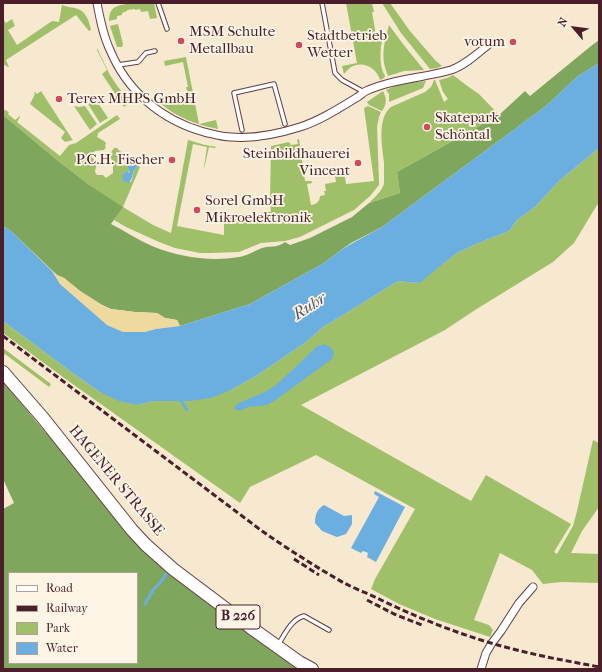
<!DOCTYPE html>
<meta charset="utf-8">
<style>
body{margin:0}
#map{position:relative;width:602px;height:672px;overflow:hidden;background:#f7e8d0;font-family:"IM FELL French Canon",serif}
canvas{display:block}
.frame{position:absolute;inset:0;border:4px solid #4a1f2b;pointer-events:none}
.legend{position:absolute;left:8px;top:572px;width:130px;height:92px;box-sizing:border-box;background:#fcf5e5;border:1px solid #b59f9b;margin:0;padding:5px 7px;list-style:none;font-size:12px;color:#4a1f2b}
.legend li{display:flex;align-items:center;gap:8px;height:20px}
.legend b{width:20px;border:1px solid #b59f9b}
.north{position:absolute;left:554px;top:8px;width:40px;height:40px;-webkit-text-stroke:3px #fcf5e5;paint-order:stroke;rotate:298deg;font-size:11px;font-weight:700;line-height:16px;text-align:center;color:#4a1f2b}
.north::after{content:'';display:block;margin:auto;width:14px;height:18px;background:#4a1f2b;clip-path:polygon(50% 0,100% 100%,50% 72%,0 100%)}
</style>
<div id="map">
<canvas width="602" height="672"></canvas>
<div class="frame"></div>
<ul class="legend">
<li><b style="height:5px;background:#fff"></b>Road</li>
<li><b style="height:5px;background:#4a1f2b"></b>Railway</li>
<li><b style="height:11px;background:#9fc069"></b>Park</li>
<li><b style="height:11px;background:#6aafe0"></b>Water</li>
</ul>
<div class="north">N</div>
</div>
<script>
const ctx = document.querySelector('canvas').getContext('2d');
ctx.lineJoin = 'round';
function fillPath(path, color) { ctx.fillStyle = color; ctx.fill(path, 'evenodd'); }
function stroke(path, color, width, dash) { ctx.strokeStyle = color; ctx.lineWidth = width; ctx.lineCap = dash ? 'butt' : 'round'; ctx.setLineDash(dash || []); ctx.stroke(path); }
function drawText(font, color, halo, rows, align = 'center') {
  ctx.font = font + ' "IM FELL French Canon",serif'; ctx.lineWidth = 3.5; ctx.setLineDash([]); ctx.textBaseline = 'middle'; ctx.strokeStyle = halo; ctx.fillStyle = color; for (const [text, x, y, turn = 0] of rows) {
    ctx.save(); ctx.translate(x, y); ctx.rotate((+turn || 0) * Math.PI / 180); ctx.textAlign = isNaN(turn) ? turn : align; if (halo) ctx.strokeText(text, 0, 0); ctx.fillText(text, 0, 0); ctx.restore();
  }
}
const green = new Path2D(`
 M134,3H154L157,18L150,19L148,11L141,12L140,9L135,10V9L127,10V11L122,13V15L117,16V19L109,21C109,4 121,5 134,3Z
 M346,3H372L374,12H372L377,41L380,40L379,37V30H382C385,35 382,40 381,46C380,56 380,68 385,76L384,78L380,80C377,68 363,60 351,67C348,69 346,72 344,74L342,66L357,63Z
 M382,3H390L410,31L435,60L442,66L437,68L430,69L401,33Z
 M62,5C67,7 71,7 75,8C86,10 89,21 91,30L89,31L76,15L6,60L9,67H8L3,64V19L6,23L12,19L15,26L8,30L17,45L52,21L59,22Z
 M118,24L123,44L122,47H117L110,26Z
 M389,25L403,44L424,70L404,71L388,76C380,57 384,44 389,25Z
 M97,48L110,75L118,87L131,102L124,107L102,74L107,70L97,50Z
 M186,57L199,124L216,120L218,129C197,125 176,117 160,103L162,104L164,102L168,105L180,103L179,96L188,94L186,87H188L183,62L165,66L164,61Z
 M453,75L466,85L479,94L499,115L397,172L400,193L369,203C375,197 381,192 384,184C384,177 384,169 384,162C382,146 377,118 391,107L425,92L431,87L434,80H435L444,102L448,99L443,92L439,80L447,78Z
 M426,81L423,88L389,102V94L386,90C401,83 410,82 426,81Z
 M41,91L72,139L73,140L65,142L61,138L65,132L30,104L35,94L34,93L35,92L37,94Z
 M383,91C387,100 387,103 382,111L369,105L367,102Z
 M92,94L108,118L100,123L88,104Z
 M74,106L79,107L85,106L97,124L90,130Z
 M368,106L381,112L379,117L377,127L379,182V185L370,196L354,210L300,237L285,241L261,243L239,252L211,253H200L175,248L159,242L126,227L114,220L122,207L88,184L57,160L3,115V109L9,112L8,114L15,120L20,116V117L17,122L60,156L69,145L76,143L117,115L120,119L98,133V134L97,137L104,141L106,143L105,146L106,147L104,150L95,151L92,155V158L97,161L95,172L97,175H103L106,178L113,173V160L111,159L110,154L114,148H117C120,152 124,154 129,156L128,159L127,165L128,166V168L131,169L128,173L126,171L123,174V181L131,182C134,175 132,171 138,166L140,167L123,207L153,225L171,233L188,140L205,145L217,147L214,148L209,147L204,169V167L207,147L193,144L177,226L224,235V215L261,214L262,212H271L270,199L271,146L289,142L291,145L298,144L297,140L299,139L305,181H311L312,182V183L307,184L311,205C316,205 320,201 320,196L325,195L324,191H326L325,184L336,182L335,176L338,175V170L341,169V172H344L346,184L374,181L364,108Z
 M599,148V204L597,205L574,243L553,262L475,310L445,330L301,405L471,501L486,475L571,524L554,552L557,554L573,526L577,511L593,440L599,443V507L582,531L571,553L599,554V583L561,582L543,584L532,570L500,553L474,620L489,625L493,630L490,637L435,619L399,604L371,589L375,579L415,509L316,455L250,487L240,503L67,380L3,333V321L74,374L100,392L139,405L148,402L231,390L256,376L306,342L323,327L343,315L398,281L417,283L457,253L476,244L509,231L517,220L535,207L559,181Z
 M3,348L51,384L49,387L5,354L3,358Z`);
const forest = new Path2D(`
 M599,40V63L578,76L546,106L504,137L382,227L351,243L341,250L324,263L250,304L180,326L177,320L165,318L157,313L135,312L111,309L102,305L80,291L64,278L57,275L11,231L3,226V115L57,160L88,184L123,207L111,224C125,231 138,240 152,246C179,257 210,262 239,257C247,256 254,251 262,248C271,245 275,249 285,242L290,245L310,238L352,217L369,203L400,193L397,172L499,115L525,91L530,96L591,46Z
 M3,382L46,433L51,435L134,537L312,669H3V509L14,503L3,479ZM9,573H137V663H9Z`);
const sand = new Path2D(`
 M52,271L57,275L64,278L80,291L102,305L111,309L135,312L157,313L165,318L177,320L180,326L156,329L145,332H123L107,325L60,284Z`);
const water = new Path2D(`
 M599,63V148L559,181L535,207L517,220L509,231L476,244L457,253L439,267L421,282L417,283L398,281L343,315L323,327L306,342L256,376L231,390L211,398L190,401H159L148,402L139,405L119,401L100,392L74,374L3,321V226L11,231L52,271L60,284L107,325L123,332H145L156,329L180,326L250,304L324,263L341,250L351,244L382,227L504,137L546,106L578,76Z
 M132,161L139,163V165C130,173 135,175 129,183L123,181V174L126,171L129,173L130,169H129L128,168V166H127L128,162Z
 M324,344L330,347L334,352L332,359L277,399L267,405L248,407L240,411L234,409L237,404L267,391L276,385L301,362L316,347Z
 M375,491L405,507L376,562L367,557L368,553L366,552L363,551L361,553L351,548L379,497L374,494Z
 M324,505L344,516L352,515V524L346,534L337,537L322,531L315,523C315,515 317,509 324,505Z`);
const stream = new Path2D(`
 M179,398L187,410
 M145,604L153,590L160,583L166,574`);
const service = new Path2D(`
 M158,3L167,29
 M322,3L335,73L342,80L364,92
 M118,65L138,62L146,53L155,51
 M242,130L234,93L274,84L285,124
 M278,645C284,636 291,619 304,616L329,630`);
const minor = new Path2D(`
 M97,3C100,19 103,35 110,50C127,91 161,120 204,132C213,134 222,137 231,137C254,139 278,134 300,127C319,121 338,109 356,98C360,96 362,93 366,91C392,79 423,78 451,70C465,65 477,54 488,45
 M481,669L486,653L492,643L501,631L519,603L533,587`);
const primary = new Path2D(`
 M3,372L43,418L132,530L146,545L173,569L250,627L299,662L312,669`);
const rail = new Path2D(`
 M3,336L262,531C288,549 316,567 344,583C354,588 366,593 377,598C424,621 473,640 525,652C549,658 574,662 599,667
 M294,559L319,575
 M367,600L394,614L422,625`);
const markers = [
 [181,41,4,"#d1495b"],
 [513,42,4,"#d1495b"],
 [299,45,4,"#d1495b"],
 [59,99,4,"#d1495b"],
 [427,127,4,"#d1495b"],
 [172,160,4,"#d1495b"],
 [358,163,4,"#d1495b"],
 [197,210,4,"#d1495b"]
];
const shields = [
 [238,617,44]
];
const shieldNames = [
 ["B 226",238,617]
];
const poiNames = [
 ["MSM Schulte",189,32],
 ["Metallbau",189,49],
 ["Stadtbetrieb",307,36],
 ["Wetter",307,53],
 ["votum",505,42,"right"],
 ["Terex MHPS GmbH",67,99],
 ["Skatepark",435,118],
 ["Schöntal",435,135],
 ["Steinbildhauerei",350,154,"right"],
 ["Vincent",350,171,"right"],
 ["P.C.H. Fischer",164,160,"right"],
 ["Sorel GmbH",205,201],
 ["Mikroelektronik",205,218]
];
const streetNames = [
 ["HAGENER STRASSE",116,481,50]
];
const waterNames = [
 ["Ruhr",310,307,-33]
];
fillPath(green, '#9fc069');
fillPath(forest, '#7fa65d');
fillPath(sand, '#eeda9e');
fillPath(water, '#6aafe0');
stroke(stream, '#6aafe0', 3);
stroke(service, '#643d44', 5.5);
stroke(minor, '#643d44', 9);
stroke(primary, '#643d44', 14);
stroke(service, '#fff', 3.5);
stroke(minor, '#fff', 7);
stroke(primary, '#fff', 12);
stroke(rail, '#4a1f2b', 3, [6, 3]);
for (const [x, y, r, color] of markers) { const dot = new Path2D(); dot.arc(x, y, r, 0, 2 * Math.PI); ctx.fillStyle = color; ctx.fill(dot); stroke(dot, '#fcf5e5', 1.5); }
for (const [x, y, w] of shields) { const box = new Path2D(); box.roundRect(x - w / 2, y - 12, w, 24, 3); ctx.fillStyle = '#fcf5e5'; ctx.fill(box); stroke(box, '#4a1f2b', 1); }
drawText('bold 14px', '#4a1f2b', null, shieldNames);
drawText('15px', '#4a1f2b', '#fcf5e5', poiNames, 'left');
drawText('15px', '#4a1f2b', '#fcf5e5', streetNames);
drawText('italic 16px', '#55516a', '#fcf5e5', waterNames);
</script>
